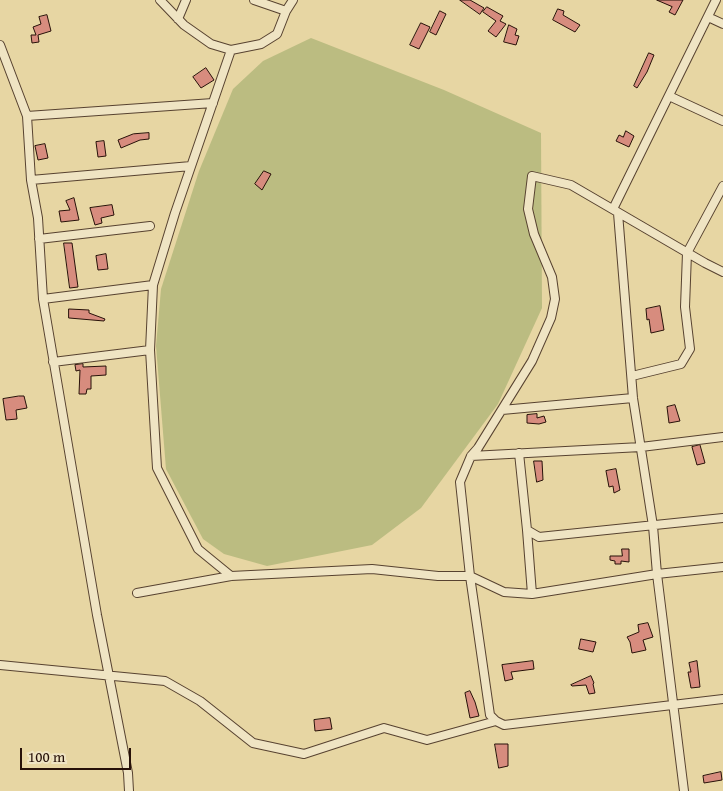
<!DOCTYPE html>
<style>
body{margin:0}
#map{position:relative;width:723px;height:791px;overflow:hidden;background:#e7d6a3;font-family:"Gentium Book Plus",serif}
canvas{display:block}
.scale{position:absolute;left:20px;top:748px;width:111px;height:22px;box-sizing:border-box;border:2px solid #271109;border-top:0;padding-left:6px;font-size:15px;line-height:18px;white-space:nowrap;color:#271109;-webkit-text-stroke:4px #efe4c3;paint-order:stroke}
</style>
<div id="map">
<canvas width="723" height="791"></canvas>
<div class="scale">100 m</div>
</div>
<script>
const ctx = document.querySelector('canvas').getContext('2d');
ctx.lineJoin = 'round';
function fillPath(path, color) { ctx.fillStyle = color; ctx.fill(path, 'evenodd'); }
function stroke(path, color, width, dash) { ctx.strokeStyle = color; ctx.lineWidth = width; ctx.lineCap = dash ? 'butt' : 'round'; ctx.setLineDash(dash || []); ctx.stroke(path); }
const green = new Path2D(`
 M311,38L444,90L541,133L542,308L498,404L421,508L372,545L267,566L224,554L203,539L166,469L156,346L161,289L199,171L233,89L263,61Z`);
const building = new Path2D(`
 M460,0H470L484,8L480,14Z
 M657,0H683L675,15L669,12L672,7Z
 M487,7L503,16L500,21L506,24L496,37L488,31L496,21L483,12Z
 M558,9L564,11L563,15L580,25L575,32L553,20Z
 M440,11L446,14L436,35L430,32Z
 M47,15L51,31L38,35L39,42L32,43L31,35H36L33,27L41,24L39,17Z
 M421,23L430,27L419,49L410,45Z
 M509,25L517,29L515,35L519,36L516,45L504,42Z
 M649,53L654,55L647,72L637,88L634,86Z
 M206,68L214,80L201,88L193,77Z
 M626,131L634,136L629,147L616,141L619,135L623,137Z
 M149,133V139L140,140L121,148L118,140L133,134Z
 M104,141L106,156L98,157L96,142Z
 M45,144L48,158L38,160L35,146Z
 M264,171L271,174L262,190L255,184Z
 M74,198L79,220L61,222L59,211L70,210L66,201Z
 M112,205L114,215L101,218L102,223L95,225L90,208Z
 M64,243H72L78,287L70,288Z
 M106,254L108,269L98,270L96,256Z
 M660,306L664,330L651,333L649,319L647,320L646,309Z
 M69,309L89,310V313L105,319L104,321L69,318Z
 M83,364V367L106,366V375L91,376V389H87L86,394H79L80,370L76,371L75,365Z
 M19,396H24L27,408L16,410L17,419L6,420L3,399Z
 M675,405L680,421L669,423L667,407Z
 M537,414V418L544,416L546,422L539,424L527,423V415Z
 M700,445L705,463L697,465L692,447Z
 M534,461H542L543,480L537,482Z
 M616,469L620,490L614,493L613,486L609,487L606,471Z
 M622,549H629V562L621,561V564H615V561L610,560V556H622Z
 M648,623L653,637L643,640L646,650L632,653L630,642L627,637L639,632L638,625Z
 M581,639L596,642L593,652L579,649Z
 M533,661L534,669L511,672L513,679L505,681L502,665Z
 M697,661L700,687L691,688L688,672H691L689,663Z
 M591,676L594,683L593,684L595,693L589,694L586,685L572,686L571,685Z
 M470,691L475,702L479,716L470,718L465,693Z
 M330,718L332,729L315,731L314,720Z
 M495,744H508V766L499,768Z
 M721,772L722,780L704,783L703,776Z`);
const street = new Path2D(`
 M160,0L184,25L211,44L231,50L261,44L277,34L286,11L293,0
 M254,0L286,11
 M708,17L723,24
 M178,19L186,0
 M0,45L27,116L31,180L38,218L43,299L97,615L128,773L129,791
 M669,96L723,121
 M27,116L213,103
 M31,180L191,166
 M613,209L716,0
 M618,213L633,398L653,526L657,574L684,791
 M39,239L150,226
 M723,272L705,263L571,185L532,176L528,209L534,234L552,277L555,299L551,318L532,361L478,448L471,456L460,482L470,576L490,715L496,721L504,725L723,699
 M43,299L153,285
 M53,362L150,350
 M632,376L681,364L690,349L685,307L687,253L723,186
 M502,410L633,398
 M519,453L527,530L539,537L723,518
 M471,456L641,447L723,437
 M527,530L532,594
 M231,576L198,549L157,468L150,350L153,285L175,213L231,50
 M137,593L231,576L372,569L438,576H470L504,592L532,594L657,574L723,567
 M0,665L165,681L200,701L253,743L304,754L384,728L427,740L496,721`);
fillPath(green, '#bbbc81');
fillPath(building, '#d78c7e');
stroke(building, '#271109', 1);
stroke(street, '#574230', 10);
stroke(street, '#efe4c3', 8);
</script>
